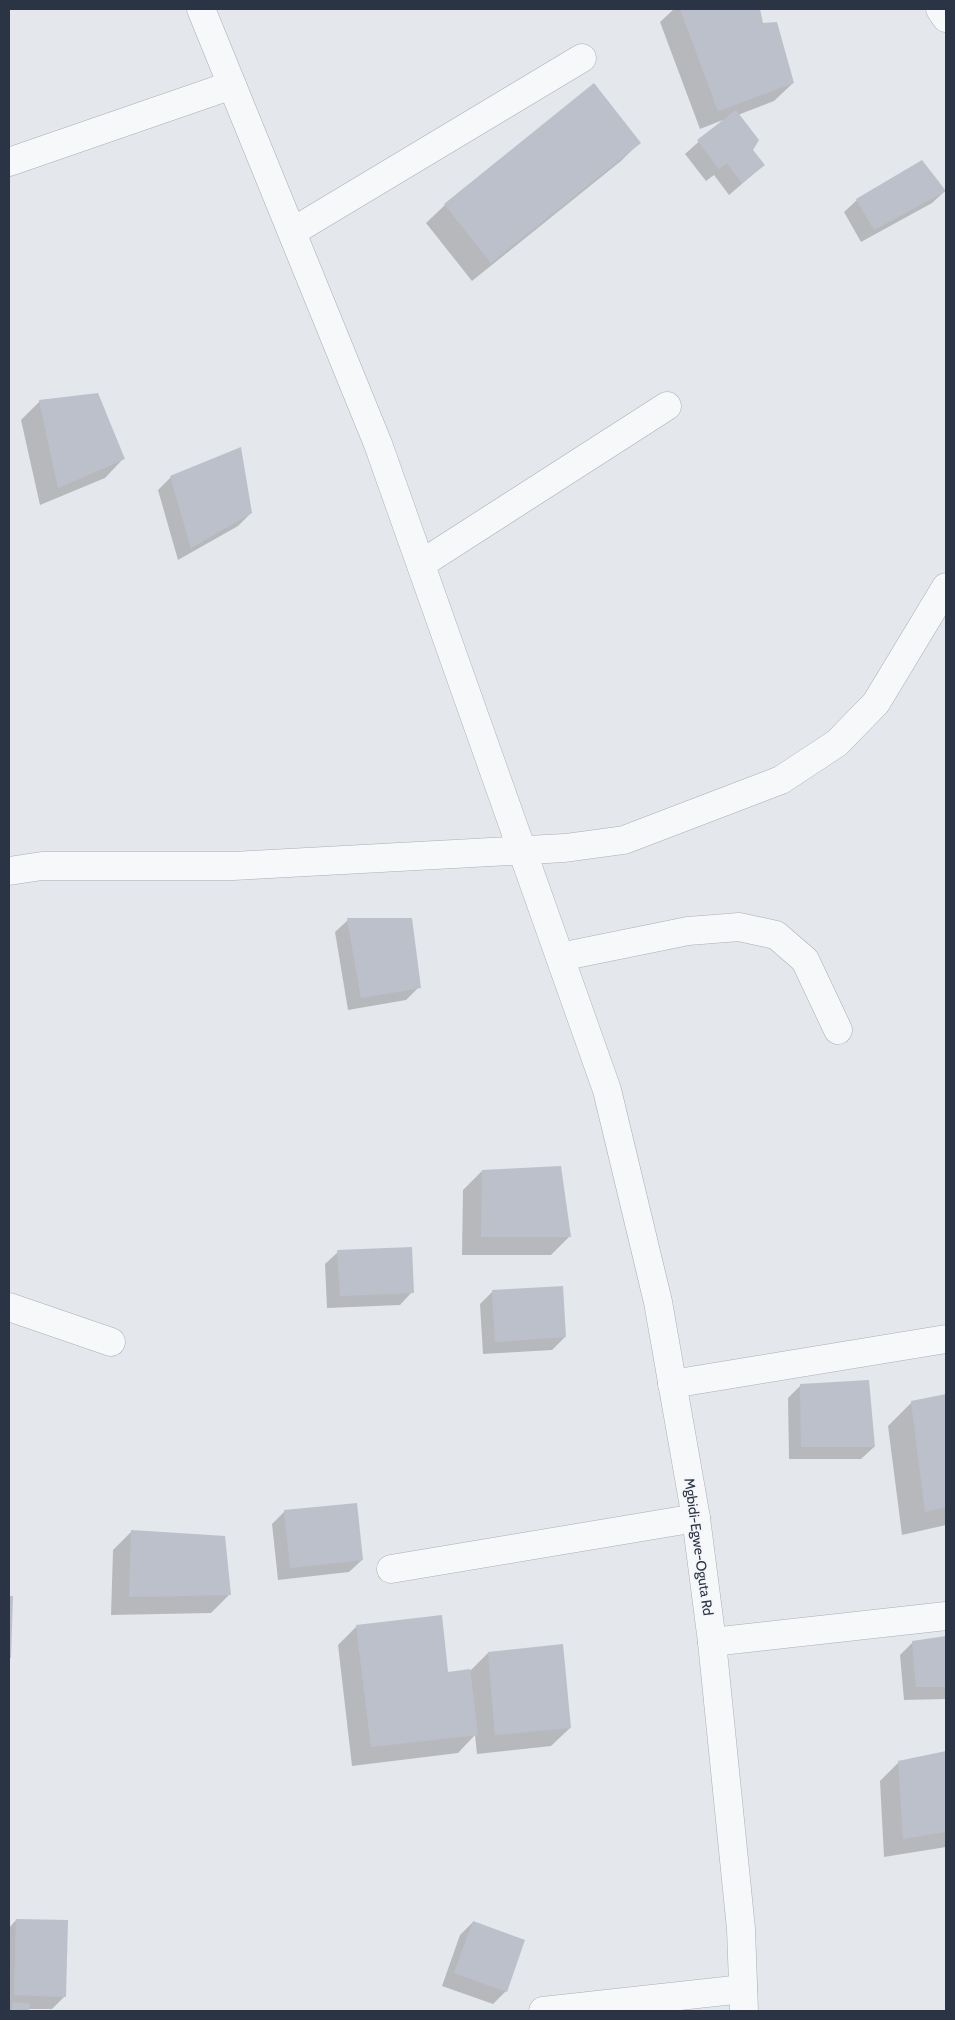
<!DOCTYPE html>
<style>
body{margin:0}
#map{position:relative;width:955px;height:2020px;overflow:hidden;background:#e4e7ec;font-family:Cabin,sans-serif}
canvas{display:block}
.frame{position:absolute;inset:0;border:10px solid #2b3445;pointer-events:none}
</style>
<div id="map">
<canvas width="955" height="2020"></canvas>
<div class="frame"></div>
</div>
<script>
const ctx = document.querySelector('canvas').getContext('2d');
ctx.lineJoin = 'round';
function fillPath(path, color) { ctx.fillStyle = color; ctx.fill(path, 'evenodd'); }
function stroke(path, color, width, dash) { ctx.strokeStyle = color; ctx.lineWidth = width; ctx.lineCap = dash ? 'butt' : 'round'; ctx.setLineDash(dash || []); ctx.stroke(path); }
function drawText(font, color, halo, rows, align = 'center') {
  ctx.font = font + ' Cabin,sans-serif'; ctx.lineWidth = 4; ctx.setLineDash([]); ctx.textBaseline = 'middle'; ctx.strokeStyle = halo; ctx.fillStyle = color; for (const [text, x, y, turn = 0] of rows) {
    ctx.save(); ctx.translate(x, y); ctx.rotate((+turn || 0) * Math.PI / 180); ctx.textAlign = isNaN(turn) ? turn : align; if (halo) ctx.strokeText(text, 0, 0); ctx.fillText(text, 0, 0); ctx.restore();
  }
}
const shadow = new Path2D(`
 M674,9H758L763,24L793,83L774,101L738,115L752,150L764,165L729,195L714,175L706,181L685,154L723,120L700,129L660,22Z
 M640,142L621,161L472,281L426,223L445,205Z
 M945,191L932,203L861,242L844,212L857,200Z
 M40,401L123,459L105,478L40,505L21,420Z
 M171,477L251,513L238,526L178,560L158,490Z
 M348,920L419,987L406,1000L348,1010L335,932Z
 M482,1171L569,1237L551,1255H462L463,1190Z
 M338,1252L412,1292L400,1305L327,1308L325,1264Z
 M493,1291L565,1337L552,1350L483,1354L480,1304Z
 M801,1385L874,1447L861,1459H789L788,1398Z
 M946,1396V1525L902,1535L888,1426L912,1402Z
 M285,1511L362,1560L349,1572L278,1580L272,1524Z
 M131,1532L230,1594L211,1613L111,1615L113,1550Z
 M9,1597H12L9,1658Z
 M357,1626L447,1673L469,1672L488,1653L570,1728L551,1746L477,1754L475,1735L458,1753L352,1766L338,1645Z
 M946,1637V1699L904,1700L900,1655L913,1642Z
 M946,1753V1847L884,1857L880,1781L899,1762Z
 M16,1920L65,1996L52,2009H28V2011H9V1928Z
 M473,1922L506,1991L493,2004L442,1986L460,1935Z`);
const building = new Path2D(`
 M680,9H760L763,23L777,22L794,83L718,111Z
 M594,83L641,143L491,263L444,204Z
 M736,110L759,140L753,150L765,165L742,183L727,163L719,169L697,140Z
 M922,160L946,191L874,230L856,199Z
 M98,393L125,459L58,488L39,400Z
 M241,447L252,513L191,548L170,476Z
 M347,918H412L421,988L361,998Z
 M561,1166L571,1237H481L482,1170Z
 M412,1247L414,1293L340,1296L337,1250Z
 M563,1286L566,1337L495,1342L492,1290Z
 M869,1380L875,1447H801L800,1384Z
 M946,1394V1507L925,1512L911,1401Z
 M357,1503L363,1560L290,1568L284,1510Z
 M131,1530L225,1536L231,1595L129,1597Z
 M9,1596H13L11,1658H9Z
 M442,1615L448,1672L470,1669L478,1735L371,1747L356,1625Z
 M946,1636V1687H916L912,1641Z
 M563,1644L571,1728L495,1735L488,1652Z
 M946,1751V1832L903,1839L898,1761Z
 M16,1919L68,1920L66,1997L14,1995Z
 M473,1921L525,1940L507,1992L454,1973Z
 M13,2002L30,2004L29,2011H12Z`);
const minor = new Path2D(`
 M940,9L946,18
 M9,162L232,85
 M292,232L582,58
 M421,564L667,406
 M9,871L42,866H233L565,848L624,840L781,780L837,743L876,703L946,587
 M560,957L688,931L739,927L776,935L805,960L838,1030
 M9,1307L111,1342
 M672,1384L946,1339
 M391,1569L696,1518
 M712,1642L946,1616
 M543,2011L743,1989`);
const tertiary = new Path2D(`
 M201,9L378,444L607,1090L658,1302L696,1518L712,1642L741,1929L744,2011`);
const streetNames = [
 ["Mgbidi-Egwe-Oguta Rd",698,1547,82]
];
fillPath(shadow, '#0003');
fillPath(building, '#bbc0ca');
stroke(minor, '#a9aeb7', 29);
stroke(tertiary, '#a9aeb7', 29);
stroke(minor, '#f7f8fa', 28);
stroke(tertiary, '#f7f8fa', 28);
drawText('14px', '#2b3445', '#f4f6f9', streetNames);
</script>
